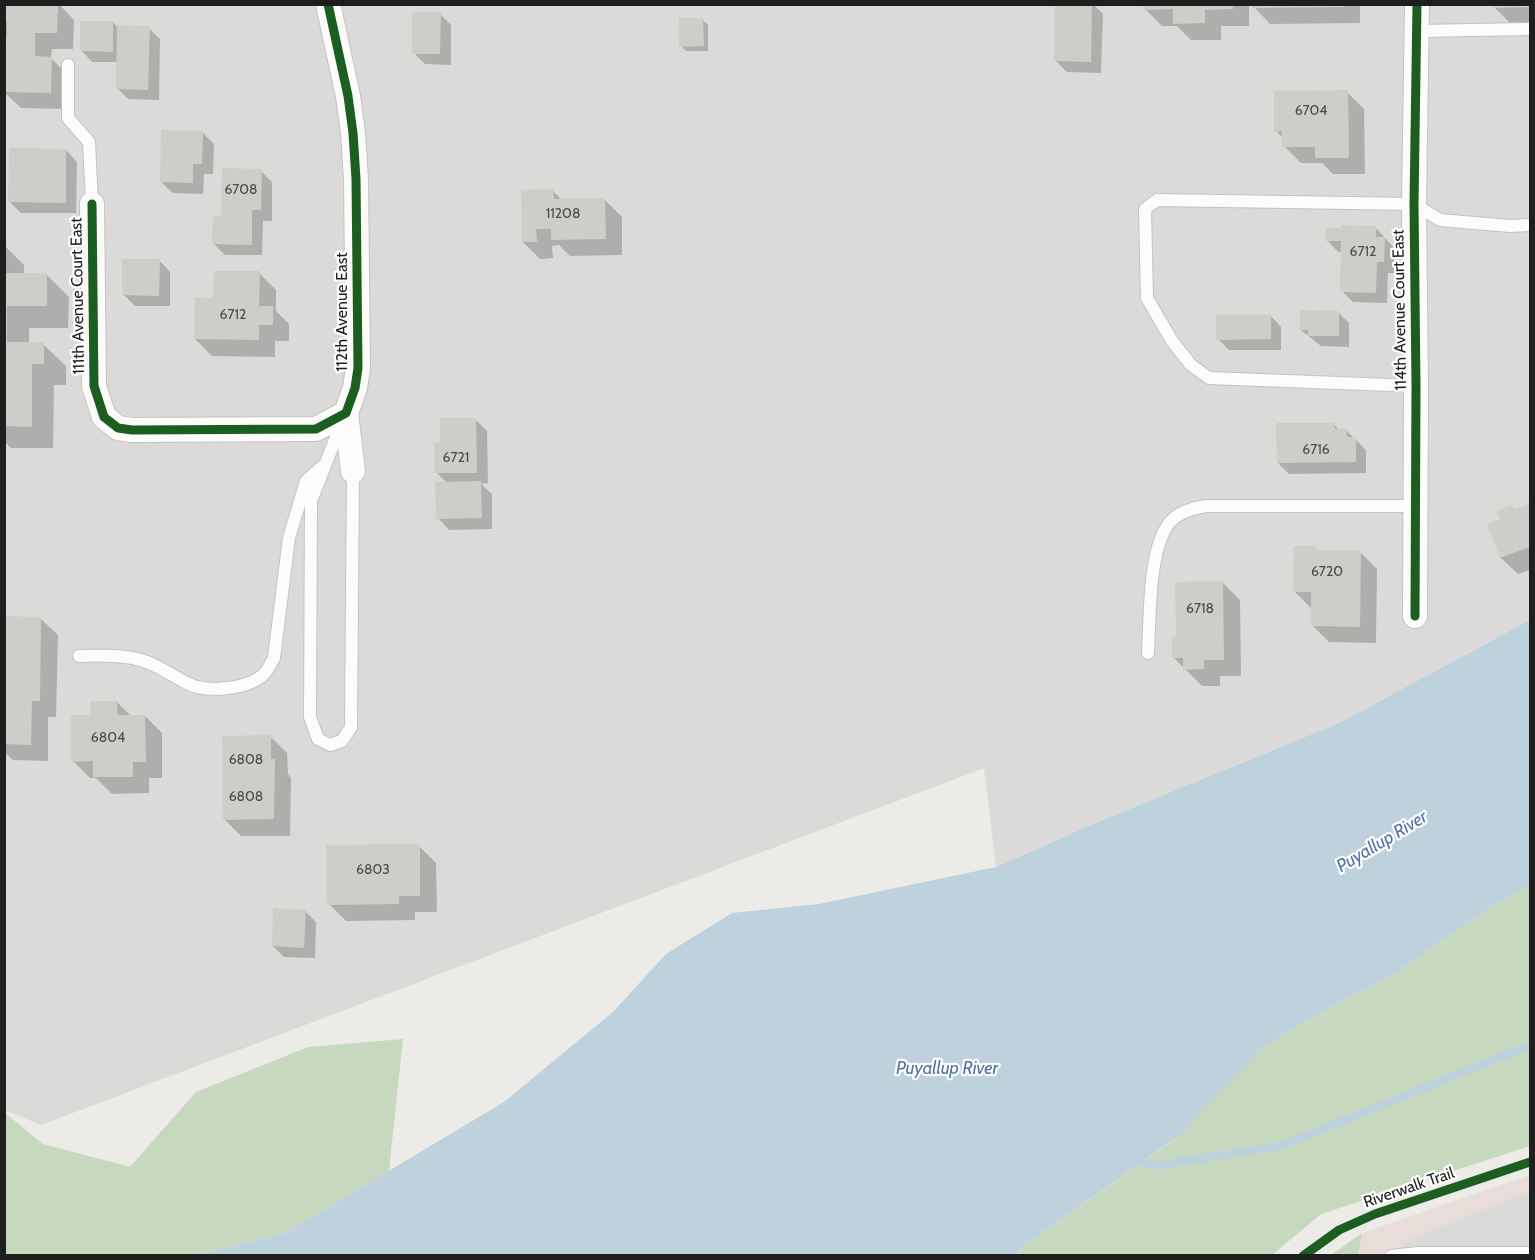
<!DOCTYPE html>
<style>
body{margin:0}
#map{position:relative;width:1535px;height:1260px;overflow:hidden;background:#ecebe7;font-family:Cabin,sans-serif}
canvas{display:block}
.frame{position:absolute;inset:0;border:6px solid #1e1e1e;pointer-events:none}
</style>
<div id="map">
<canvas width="1535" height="1260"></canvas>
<div class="frame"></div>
</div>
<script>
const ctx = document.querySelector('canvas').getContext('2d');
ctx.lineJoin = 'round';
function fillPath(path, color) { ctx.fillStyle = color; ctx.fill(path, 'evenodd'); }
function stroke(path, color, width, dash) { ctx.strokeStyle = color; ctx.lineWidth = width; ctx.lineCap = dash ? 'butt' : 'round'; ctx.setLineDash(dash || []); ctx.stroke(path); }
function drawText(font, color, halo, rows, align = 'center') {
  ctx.font = font + ' Cabin,sans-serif'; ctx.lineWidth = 4.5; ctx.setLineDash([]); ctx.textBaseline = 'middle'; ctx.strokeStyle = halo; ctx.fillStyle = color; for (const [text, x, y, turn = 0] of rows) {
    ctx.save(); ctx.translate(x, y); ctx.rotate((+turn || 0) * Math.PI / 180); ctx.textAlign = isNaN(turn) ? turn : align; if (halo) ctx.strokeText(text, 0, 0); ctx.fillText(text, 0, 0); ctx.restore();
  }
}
const residential = new Path2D(`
 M4,5H1530V620L1339,723L1093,824L996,867L984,768L41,1125L4,1110Z`);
const commercial = new Path2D(`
 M1530,1175V1255L1358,1256L1362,1233Z`);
const religious = new Path2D(`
 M1530,1191V1255L1398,1254L1401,1246L1412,1238Z`);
const forest = new Path2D(`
 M1530,886V1146L1321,1214L1272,1255L1016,1256L1026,1244L1174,1140L1263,1048L1302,1023L1391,976L1493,906Z
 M403,1039L389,1171L285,1233L196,1255H5L4,1112L43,1144L130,1167L196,1092L308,1047Z
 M1362,1233L1358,1255H1331Z`);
const water = new Path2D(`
 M1530,620V886L1493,906L1391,976L1302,1023L1263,1048L1179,1136L1026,1244L1016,1255H196L285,1233L504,1102L613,1012L666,954L732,913L819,904L996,867L1093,824L1339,723Z`);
const shadow = new Path2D(`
 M4,4H59L74,20L73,49H52L51,58L68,75L67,109L21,108L4,92L5,52H8V38H4Z
 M1057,4H1093L1103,14L1101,73L1067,72L1056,61Z
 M1145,4H1249V26H1221V40H1191L1177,26H1162L1145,9Z
 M1253,4H1360V23L1270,24L1254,7Z
 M1494,4H1530V24H1511L1494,7Z
 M440,14L451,25V65L425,64L414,53Z
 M702,19L708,25V51H686L681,46Z
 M113,22L117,27L149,28L160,39L159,100L128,99L117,88L118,62H92L81,50Z
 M1347,92L1364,109L1365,174H1333L1322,163H1301L1284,146V139L1276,131Z
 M203,133L214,144L213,174H204L203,194L173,193L161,182Z
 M66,150L77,162L76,213H21L10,202Z
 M261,171L272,182V221H263L262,255H225L214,244L223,218Z
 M553,191L563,201L605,200L622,217V255L570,256L559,245L552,246L553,258L540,259L523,242Z
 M1376,228L1395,249V273H1388L1387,303L1353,302L1342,291V252H1338L1327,240Z
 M4,245L24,265V274H46L69,297L68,328H29V343L43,344L66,366V385H54L53,448H11L4,441Z
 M159,260L170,272V306H135L124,295Z
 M259,273L276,290V311L289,324V341H275V357L212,356L195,339L215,299Z
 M1338,312L1349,323V347L1321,346L1301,330Z
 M1270,315L1281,327V350H1229L1218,339Z
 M475,419L487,431L488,483L481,484L492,494V529L449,530L438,518L447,483L437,473L442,445Z
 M1334,424L1339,430H1346L1366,450V473L1289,474L1278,463Z
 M1530,505V570L1518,574L1501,558L1489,525L1502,520L1511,507L1515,511Z
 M1314,548L1318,552H1360L1377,569L1376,643L1329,642L1312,625L1311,608L1294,591Z
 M1223,583L1240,600L1241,676H1220V686H1202L1174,658L1177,637Z
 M4,618L41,619L58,635L56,717H48V761L13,760L4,752Z
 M117,702L131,716H145L162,733V778H149V793L112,794L96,778H90L73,761L92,716Z
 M270,736L287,753L288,774L291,778L290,836H241L224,819Z
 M419,846L436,863L437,912H415V920L346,921L329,904Z
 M305,911L316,922L315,958L284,957L273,946Z`);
const stream = new Path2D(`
 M1133,1159L1153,1166L1281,1146L1530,1045`);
const building = new Path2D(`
 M4,4H58L57,33H35V56L52,57L51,93L5,92L7,22H4Z
 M1055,4H1092L1091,62L1054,61Z
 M1143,4H1233V9L1205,10V23L1173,24V9L1143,10Z
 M1252,4H1344V7L1252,8Z
 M1493,4H1530V7L1493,8Z
 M412,12H441L440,54H412Z
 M679,18H703L704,46L679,47Z
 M80,21H113V52L80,51Z
 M117,25L150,26L148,90L116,89Z
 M1348,90L1349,158H1315V147H1282V131L1274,132V91Z
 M161,130L203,131L202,164H193V183L160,182Z
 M9,148L66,149V203L8,202Z
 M222,168L262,169L261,210H252V245L212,244L213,216H221Z
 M553,189L554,199L605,198L606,239L551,240V229H536L537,242H522L521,190Z
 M1341,225L1376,226V237H1385L1384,262H1377L1376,293L1340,292L1341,241H1325L1326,228H1341Z
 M122,259H160L159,296L122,295Z
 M214,271H260L259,306H273V325H259V340L194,339L195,297L213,298Z
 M4,273H47V306H7V342H44V364H32V427L4,426Z
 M1300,310L1339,311V336H1308V330H1300Z
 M1271,314V339L1216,340V315Z
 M440,418H476L477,473H435L434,443H440Z
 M1276,423H1334L1335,429L1346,428L1347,437H1356V462L1277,463Z
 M481,481L482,518L436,519L435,482Z
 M1530,503V547L1500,558L1487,524L1500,519L1496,511L1511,505L1513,510Z
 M1294,546H1315V550L1361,551L1360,627L1311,626V592H1293Z
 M1223,581L1224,660H1204V669L1183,670V658H1172V636H1176L1175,582Z
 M4,616L41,617L40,701H32L31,745L4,744Z
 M90,701H117L118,715H145L146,762H133V777H93V761L71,762V715H91Z
 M271,735V759H275L274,819L223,820L222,736Z
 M420,844V896H399V904L327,905L326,845Z
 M273,908L306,910L304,948L272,946Z`);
const lane = new Path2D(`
 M1417,31L1530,29
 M68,65V118L89,142L92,204
 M1416,386L1209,378L1191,365L1172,341L1147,298L1145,209L1157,200L1414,204L1440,220L1510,226L1530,225
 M342,422L311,501L310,717L318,739L330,745L342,741L351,727L353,471
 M1148,653C1150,620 1148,543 1172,520C1181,511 1194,508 1206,506H1416
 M79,656C101,656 123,654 144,661C160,666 174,677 189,684C208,693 249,689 264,674C268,670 271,663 274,658L289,538L306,481L323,466
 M1391,1256L1418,1253H1530`);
const street = new Path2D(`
 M92,204L94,386L104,417L118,428L132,430L316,429L346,413L355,388L358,368L356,179L353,133L348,96L328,4
 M346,413L353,471
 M1415,616L1416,386L1414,204L1417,4`);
const cycleway = new Path2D(`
 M92,204L94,386L104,417L118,428L132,430L316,429L346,413L355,388L358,368L356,179L353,133L348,96L328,4
 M1415,616L1416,386L1414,204L1417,4
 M1303,1256L1339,1230L1375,1214L1530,1162`);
const numberNames = [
 ["6704",1311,111],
 ["6708",241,190],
 ["11208",563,214],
 ["6712",1363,252],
 ["6712",233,315],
 ["6716",1316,450],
 ["6721",456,458],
 ["6720",1327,572],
 ["6718",1200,609],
 ["6804",108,738],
 ["6808",246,760],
 ["6808",246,797],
 ["6803",373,870]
];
const streetNames = [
 ["111th Avenue Court East",78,296,-91],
 ["114th Avenue Court East",1400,310,-91],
 ["112th Avenue East",342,312,-90],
 ["Riverwalk Trail",1409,1188,-19]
];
const waterNames = [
 ["Puyallup River",1382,842,-31],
 ["Puyallup River",947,1069]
];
fillPath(residential, '#dbdad8');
fillPath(commercial, '#e9ddda');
fillPath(religious, '#dadad8');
fillPath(forest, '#c6d9be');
fillPath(water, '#bdd2dc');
fillPath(shadow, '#0003');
stroke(stream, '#bdd2dc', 8);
fillPath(building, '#cfcdca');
stroke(lane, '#c3c3c1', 14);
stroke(street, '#c3c3c1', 26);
stroke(lane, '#fcfcfb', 12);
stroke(street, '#fcfcfb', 24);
stroke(cycleway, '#1b5e20', 9);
drawText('14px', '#4a4a49', null, numberNames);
drawText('16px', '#1e1e1e', '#fff', streetNames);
drawText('italic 18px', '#5373a6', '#fff', waterNames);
</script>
